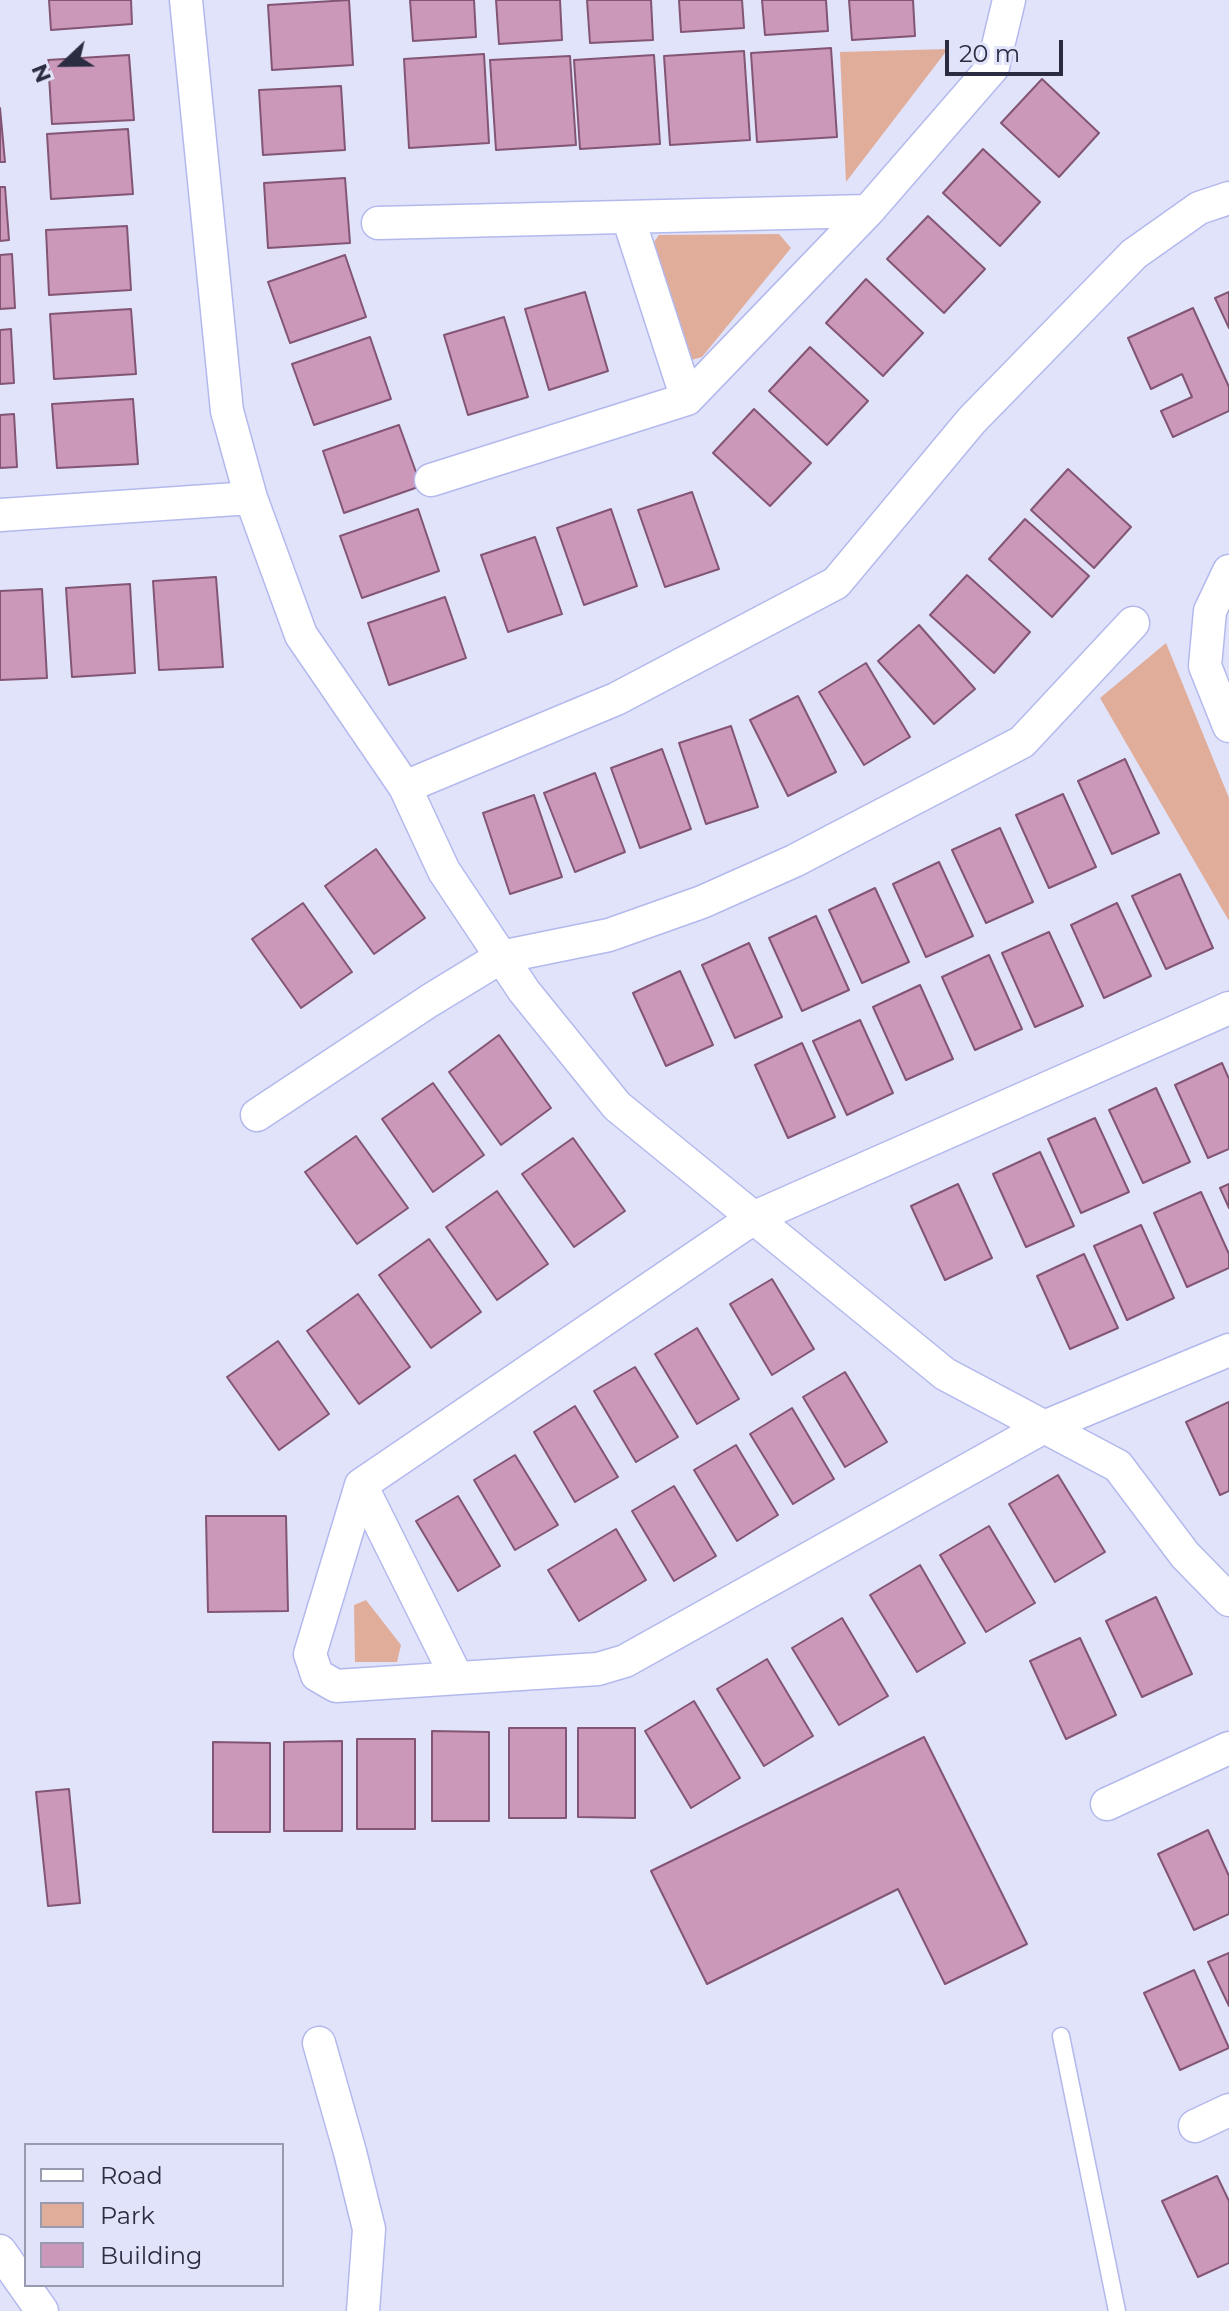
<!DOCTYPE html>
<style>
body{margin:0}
#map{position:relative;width:1229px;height:2311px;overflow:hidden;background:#e0e3f9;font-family:Montserrat,sans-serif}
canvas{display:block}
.legend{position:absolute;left:24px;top:2143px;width:260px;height:144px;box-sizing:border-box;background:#e0e3f9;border:2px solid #989aaf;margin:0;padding:10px 14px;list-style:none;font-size:24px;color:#2b2c41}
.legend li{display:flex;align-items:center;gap:16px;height:40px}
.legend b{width:40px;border:2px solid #989aaf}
.north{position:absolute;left:24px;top:24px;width:80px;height:80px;-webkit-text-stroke:6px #e0e3f9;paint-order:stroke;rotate:248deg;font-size:22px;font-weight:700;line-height:32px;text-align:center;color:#2b2c41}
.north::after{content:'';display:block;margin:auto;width:28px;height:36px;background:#2b2c41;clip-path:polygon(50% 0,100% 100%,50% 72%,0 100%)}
.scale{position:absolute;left:945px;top:40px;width:118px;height:36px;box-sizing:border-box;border:4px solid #2b2c41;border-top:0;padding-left:10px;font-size:24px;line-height:28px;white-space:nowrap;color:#2b2c41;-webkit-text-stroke:6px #e0e3f9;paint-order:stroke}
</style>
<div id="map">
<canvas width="1229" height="2311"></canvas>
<ul class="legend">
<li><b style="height:10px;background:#fff"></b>Road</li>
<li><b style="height:22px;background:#e1ad9b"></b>Park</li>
<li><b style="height:22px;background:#cb98b9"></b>Building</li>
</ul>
<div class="north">N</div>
<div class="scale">20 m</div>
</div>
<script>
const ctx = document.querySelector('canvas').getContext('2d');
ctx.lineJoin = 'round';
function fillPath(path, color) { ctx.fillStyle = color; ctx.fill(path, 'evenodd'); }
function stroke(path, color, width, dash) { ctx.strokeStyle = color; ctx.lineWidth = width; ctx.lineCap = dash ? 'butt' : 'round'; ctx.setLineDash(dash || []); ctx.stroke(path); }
const green = new Path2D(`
 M948,49L846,182L840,52Z
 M779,234L791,248L702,357L684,362L651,246L659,235Z
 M1166,643L1229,798V921L1100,698Z
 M366,1600L401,1645L397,1662H355L354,1605Z`);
const building = new Path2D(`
 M49,0H131L132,24L51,30Z
 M349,0L353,65L272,70L268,5Z
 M410,0H474L476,37L413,41Z
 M496,0H560L562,40L499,44Z
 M587,0H651L653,40L590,43Z
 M679,0H742L744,28L681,32Z
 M762,0H826L828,31L765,35Z
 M849,0H913L915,36L852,40Z
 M831,48L837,137L757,142L751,53Z
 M744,51L750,140L670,145L664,56Z
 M484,54L489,143L409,148L404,59Z
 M129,55L134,120L52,124L48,60Z
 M654,55L660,144L580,149L574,60Z
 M570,56L576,145L496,150L490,60Z
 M1042,79L1099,133L1059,177L1001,123Z
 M341,86L345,150L263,155L259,90Z
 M0,108L5,162H0Z
 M128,129L133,194L51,199L47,134Z
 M983,149L1040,202L1000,246L943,193Z
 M345,178L350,243L268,248L264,183Z
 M0,187H5L9,240L0,241Z
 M928,216L985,269L944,313L887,259Z
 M127,226L131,290L49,295L46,230Z
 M12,254L15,308L0,309V255Z
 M345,255L366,317L290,343L268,282Z
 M866,279L923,333L883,376L826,323Z
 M585,292L608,371L549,390L525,309Z
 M1229,292V328L1215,298Z
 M1193,308L1229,387V411L1173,437L1161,411L1192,397L1182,374L1151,389L1128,338Z
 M131,309L136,374L54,379L50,314Z
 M504,317L528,397L468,415L444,335Z
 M11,329L14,383L0,384V330Z
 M370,337L391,399L314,425L292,364Z
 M810,347L868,401L827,445L769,391Z
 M133,399L138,464L57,468L52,404Z
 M754,409L811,463L770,506L713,453Z
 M14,414L17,467L0,468V415Z
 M399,425L421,486L344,513L323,451Z
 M1068,469L1131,527L1094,568L1031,510Z
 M692,492L719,569L665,587L638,510Z
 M418,509L439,571L362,598L340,536Z
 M611,509L637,586L584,605L557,528Z
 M1025,519L1089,576L1052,617L989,559Z
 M535,537L562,614L508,632L481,555Z
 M967,575L1030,632L994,673L930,615Z
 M216,577L223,667L159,670L153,581Z
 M130,584L135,673L72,677L66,588Z
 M42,589L47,678L0,680V591Z
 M445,597L466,658L389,685L368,623Z
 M919,625L975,689L934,724L878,661Z
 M866,663L910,737L864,765L819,692Z
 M798,696L836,772L788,796L750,720Z
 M731,726L758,807L706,824L679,743Z
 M662,749L691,829L640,848L611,768Z
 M1125,759L1159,833L1112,854L1078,781Z
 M595,773L625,852L575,872L544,793Z
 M1063,794L1096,867L1049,888L1016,815Z
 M534,795L562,877L510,894L483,813Z
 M1000,828L1033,902L986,923L952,850Z
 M376,849L425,918L374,954L325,886Z
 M939,862L973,936L926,957L893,884Z
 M1180,874L1213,948L1166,969L1132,896Z
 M875,888L909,962L862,983L829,910Z
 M303,903L352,972L301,1008L252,939Z
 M1117,903L1151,976L1104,998L1071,925Z
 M816,916L849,990L802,1011L769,938Z
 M1049,932L1083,1006L1035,1027L1002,953Z
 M749,943L782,1017L735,1038L702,965Z
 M989,955L1022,1029L975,1050L942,977Z
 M680,971L713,1045L666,1066L633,993Z
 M920,985L953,1059L906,1080L873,1007Z
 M860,1020L893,1093L847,1115L813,1041Z
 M499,1035L551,1108L501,1145L449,1072Z
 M802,1043L835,1117L788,1138L755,1065Z
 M1222,1063L1229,1079V1149L1208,1158L1175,1085Z
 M433,1083L484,1155L433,1192L382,1119Z
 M1156,1088L1190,1162L1143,1183L1109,1110Z
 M1095,1118L1129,1192L1081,1213L1048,1139Z
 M356,1136L408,1208L357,1244L305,1172Z
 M573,1138L625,1211L574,1247L522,1174Z
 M1040,1152L1074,1226L1026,1247L993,1174Z
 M958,1184L992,1258L945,1280L911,1206Z
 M1229,1184V1208L1220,1188Z
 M497,1191L548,1264L497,1300L446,1227Z
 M1201,1192L1229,1254V1268L1187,1287L1154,1213Z
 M1141,1225L1174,1298L1127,1320L1094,1246Z
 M429,1239L481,1312L431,1348L379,1275Z
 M1084,1254L1118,1328L1070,1349L1037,1276Z
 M772,1279L814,1349L772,1375L730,1304Z
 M358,1294L410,1367L359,1404L307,1331Z
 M697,1328L739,1399L697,1424L655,1354Z
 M278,1341L329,1414L279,1450L227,1377Z
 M635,1367L678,1437L636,1462L594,1391Z
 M845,1372L887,1442L845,1467L803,1397Z
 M1229,1402V1491L1220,1495L1186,1422Z
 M575,1406L618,1477L575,1502L534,1432Z
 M792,1408L834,1479L793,1504L750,1434Z
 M736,1445L778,1515L737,1541L694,1470Z
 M515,1455L558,1525L515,1550L474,1480Z
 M1058,1475L1105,1552L1055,1582L1009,1504Z
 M674,1486L716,1556L674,1581L632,1511Z
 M458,1496L500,1566L458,1591L416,1521Z
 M206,1516H286L288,1611L208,1612Z
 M989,1526L1035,1603L986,1632L940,1555Z
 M616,1529L646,1580L579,1621L548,1570Z
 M920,1565L965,1643L917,1672L870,1595Z
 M1156,1597L1192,1674L1142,1697L1106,1621Z
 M842,1618L888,1696L839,1725L792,1648Z
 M1080,1638L1116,1715L1066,1739L1030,1661Z
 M767,1659L813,1736L764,1766L717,1689Z
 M694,1701L740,1778L691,1808L645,1731Z
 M509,1728H566V1818H509Z
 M578,1728H635V1818L578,1817Z
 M432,1731L489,1732V1821H432Z
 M924,1737L1027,1944L945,1984L898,1889L707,1984L651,1871Z
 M357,1739H415V1829H357Z
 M342,1741V1831H284V1742Z
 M213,1742L270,1743V1832H213Z
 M69,1789L80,1903L48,1906L36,1792Z
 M1208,1830L1229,1876V1914L1194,1930L1158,1854Z
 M1229,1953V2006L1208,1962Z
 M1194,1970L1229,2048L1180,2070L1144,1993Z
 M1217,2176L1229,2201V2263L1198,2277L1162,2201Z`);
const service = new Path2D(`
 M1061,2036L1117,2311`);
const minor = new Path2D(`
 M186,0L227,411L251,498L301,635L405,787L444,871L524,991L617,1106L945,1374L1118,1466L1185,1555L1229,1600
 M628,217L687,399
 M378,223L868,211
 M431,480L687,399L868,211L993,67L1009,0
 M0,515L251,498
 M1229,571L1210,611L1205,666L1229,726
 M405,787L616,699L836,583L972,420L1134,254L1199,208L1229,198
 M1229,1008L755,1217L361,1485L310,1654L317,1675L336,1686L598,1669L625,1661L1044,1427L1229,1350
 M257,1115L429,1001L501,957L609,935L702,902L794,861L1022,742L1133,623
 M361,1485L457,1678
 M1107,1804L1229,1748
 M319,2043L350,2152L369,2229L363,2311
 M1195,2126L1229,2110
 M0,2251L42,2311`);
fillPath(green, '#e1ad9b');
fillPath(building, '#cb98b9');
stroke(building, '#835574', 2);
stroke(service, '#b3b9ed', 19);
stroke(minor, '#b3b9ed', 35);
stroke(service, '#fff', 16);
stroke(minor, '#fff', 32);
</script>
